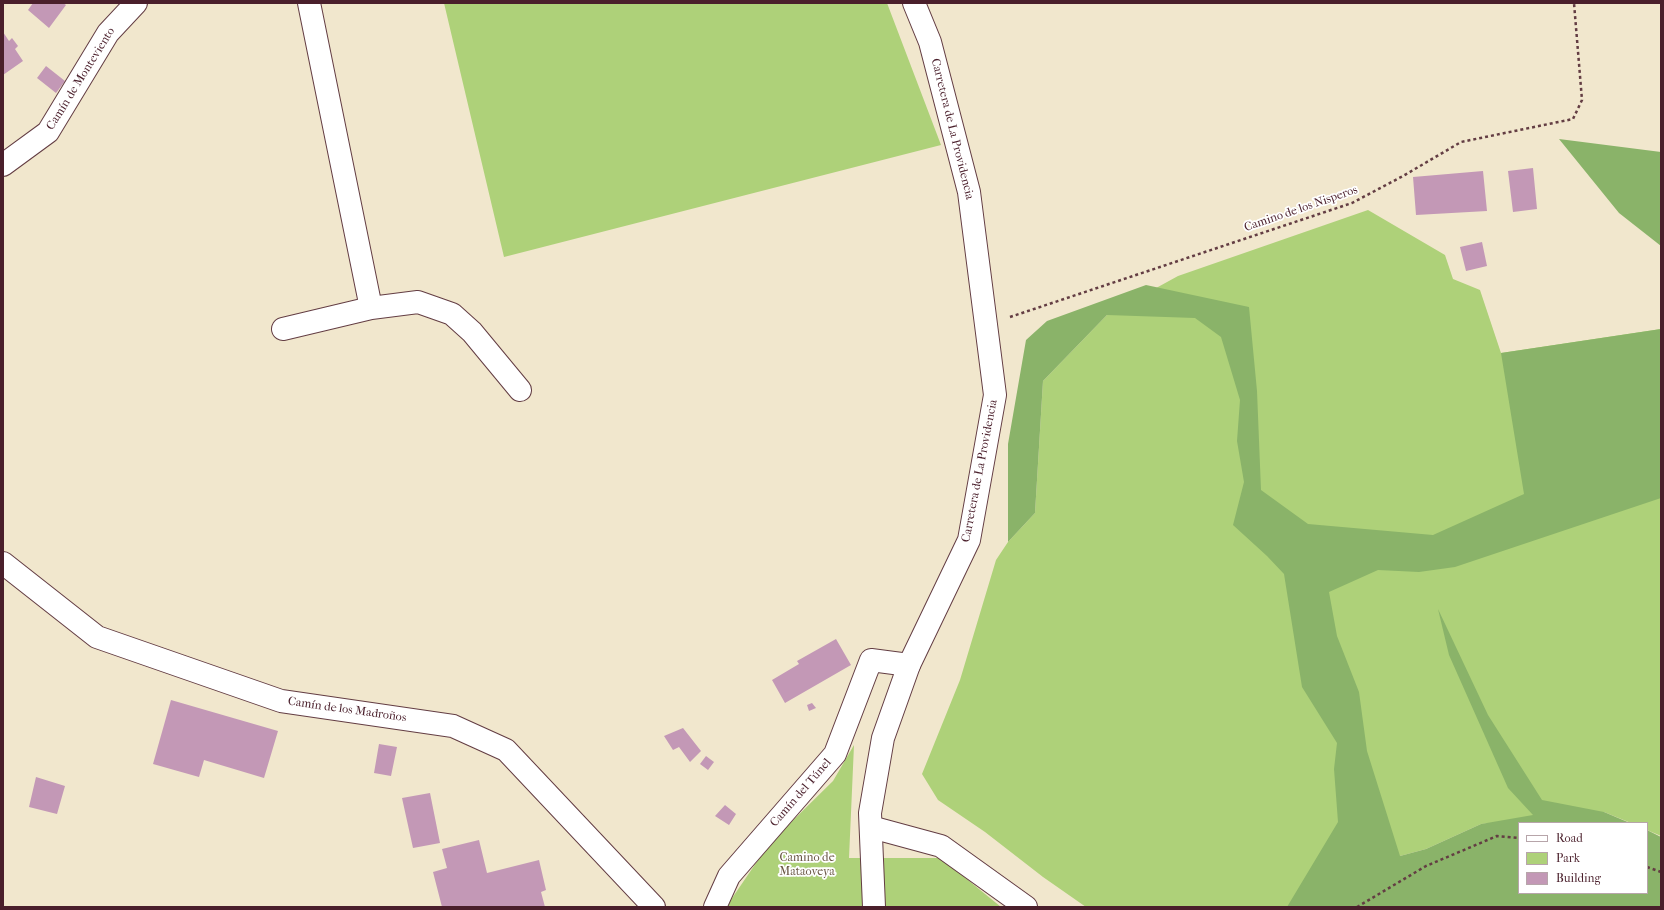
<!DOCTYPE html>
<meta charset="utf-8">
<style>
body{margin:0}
#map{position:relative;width:1664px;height:910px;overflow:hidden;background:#f1e7cd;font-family:"IM FELL French Canon",serif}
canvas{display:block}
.frame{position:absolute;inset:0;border:4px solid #4a1f2b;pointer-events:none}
.legend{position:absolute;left:1518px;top:822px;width:130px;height:72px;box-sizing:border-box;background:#fff;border:1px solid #b7a5aa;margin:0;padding:5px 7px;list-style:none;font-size:12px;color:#4a1f2b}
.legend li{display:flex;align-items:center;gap:8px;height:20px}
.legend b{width:20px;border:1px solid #b7a5aa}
</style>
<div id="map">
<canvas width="1664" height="910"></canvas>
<div class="frame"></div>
<ul class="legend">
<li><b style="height:5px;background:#fff"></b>Road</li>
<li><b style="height:11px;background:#aed179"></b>Park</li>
<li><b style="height:11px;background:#c398b6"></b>Building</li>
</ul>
</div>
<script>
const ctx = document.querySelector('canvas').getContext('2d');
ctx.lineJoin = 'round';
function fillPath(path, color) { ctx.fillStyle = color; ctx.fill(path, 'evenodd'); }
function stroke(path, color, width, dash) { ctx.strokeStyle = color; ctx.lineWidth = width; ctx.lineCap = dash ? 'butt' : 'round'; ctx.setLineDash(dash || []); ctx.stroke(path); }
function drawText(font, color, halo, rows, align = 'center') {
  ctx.font = font + ' "IM FELL French Canon",serif'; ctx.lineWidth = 3.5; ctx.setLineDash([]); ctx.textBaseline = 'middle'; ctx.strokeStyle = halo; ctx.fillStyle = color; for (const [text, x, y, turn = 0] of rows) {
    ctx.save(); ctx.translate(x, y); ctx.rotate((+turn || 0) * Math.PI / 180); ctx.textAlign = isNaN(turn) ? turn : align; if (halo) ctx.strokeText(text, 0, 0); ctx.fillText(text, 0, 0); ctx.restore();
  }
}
const green = new Path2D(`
 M444,3H887L941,145L504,257Z
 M1368,210L1445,255L1453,279L1480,290L1501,353L1661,329V836L1647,830V823H1631L1604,812L1481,824L1426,849L1400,856L1325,907H1086L1043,877L985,832L938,800L922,774L960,680L996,560L1008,542L1035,513L1043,381L1107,315L1178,276Z
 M854,745L849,858H941L1001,907H726L769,844L833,781Z`);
const forest = new Path2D(`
 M1559,139L1661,152V246L1619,213Z
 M1146,285L1249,307L1257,391L1261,490L1308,524L1433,535L1524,494L1501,353L1661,329V498L1455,567L1419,572L1378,570L1329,592L1337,636L1359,692L1367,751L1400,856L1426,849L1481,824L1533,815L1508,788L1449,655L1438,609L1488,715L1542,800L1604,812L1630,823H1519V893H1647V830L1661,837V907H1287L1338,822L1334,769L1337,743L1302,687L1284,574L1267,556L1233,525L1244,482L1237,441L1240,400L1221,337L1195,318L1107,315L1043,381L1035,513L1008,542V444L1026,340L1047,321Z`);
const building = new Path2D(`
 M33,3H63L66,5L49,28L28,10Z
 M3,32L9,41L12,38L18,46L15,49L23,61L3,75Z
 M46,66L65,81L56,93L37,78Z
 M1533,168L1537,209L1513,212L1508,171Z
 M1483,171L1487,211L1416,215L1413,177Z
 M1482,242L1487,266L1466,271L1460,247Z
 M836,639L851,665L785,703L772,680L799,664L797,661Z
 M171,700L278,731L264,778L204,760L199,777L153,764Z
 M812,703L816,708L809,711L807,705Z
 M683,728L701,751L690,762L679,747L673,750L664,736Z
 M379,744L397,747L391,776L374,773Z
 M706,756L714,762L708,770L700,764Z
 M36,777L65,786L57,814L29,807Z
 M430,793L440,843L413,848L402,798Z
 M725,805L736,814L729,825L715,816Z
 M479,840L487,873L539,860L546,890L541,892L545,907H442L433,872L447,868L442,849Z`);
const path = new Path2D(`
 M1010,317L1352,203L1403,176L1461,142L1573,119L1582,100L1574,3
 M1647,867L1661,872
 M1357,907L1426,866L1497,836L1519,838`);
const minor = new Path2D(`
 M3,165L48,132L108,33L136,3
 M371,308L418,302L452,314L472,332L520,390
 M283,329L371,308L309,3
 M3,563L97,637L281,701L453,726L506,750L654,907
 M871,827L941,846L1026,907
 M715,907L729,876L835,754L871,660L909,665`);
const tertiary = new Path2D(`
 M874,907L870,813L883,738L909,665L969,540L995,395L969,192L930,42L914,3`);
const streetNames = [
 ["Camín de Monteviento",81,79,-58],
 ["Carretera de La Providencia",952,129,76],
 ["Camino de los Nisperos",1301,209,-19],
 ["Carretera de La Providencia",980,471,-79],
 ["Camín de los Madroños",347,710,8],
 ["Camín del Túnel",801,793,-49]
];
const parkNames = [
 ["Camino de",807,858],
 ["Mataoveya",807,872]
];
fillPath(green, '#aed179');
fillPath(forest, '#8ab369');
fillPath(building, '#c398b6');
stroke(minor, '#633d43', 24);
stroke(tertiary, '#633d43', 24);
stroke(path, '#633d43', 2.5, [3, 3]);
stroke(minor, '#fff', 22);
stroke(tertiary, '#fff', 22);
drawText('12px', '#4a1f2b', '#fff', streetNames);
drawText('12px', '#685442', '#fff', parkNames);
</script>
